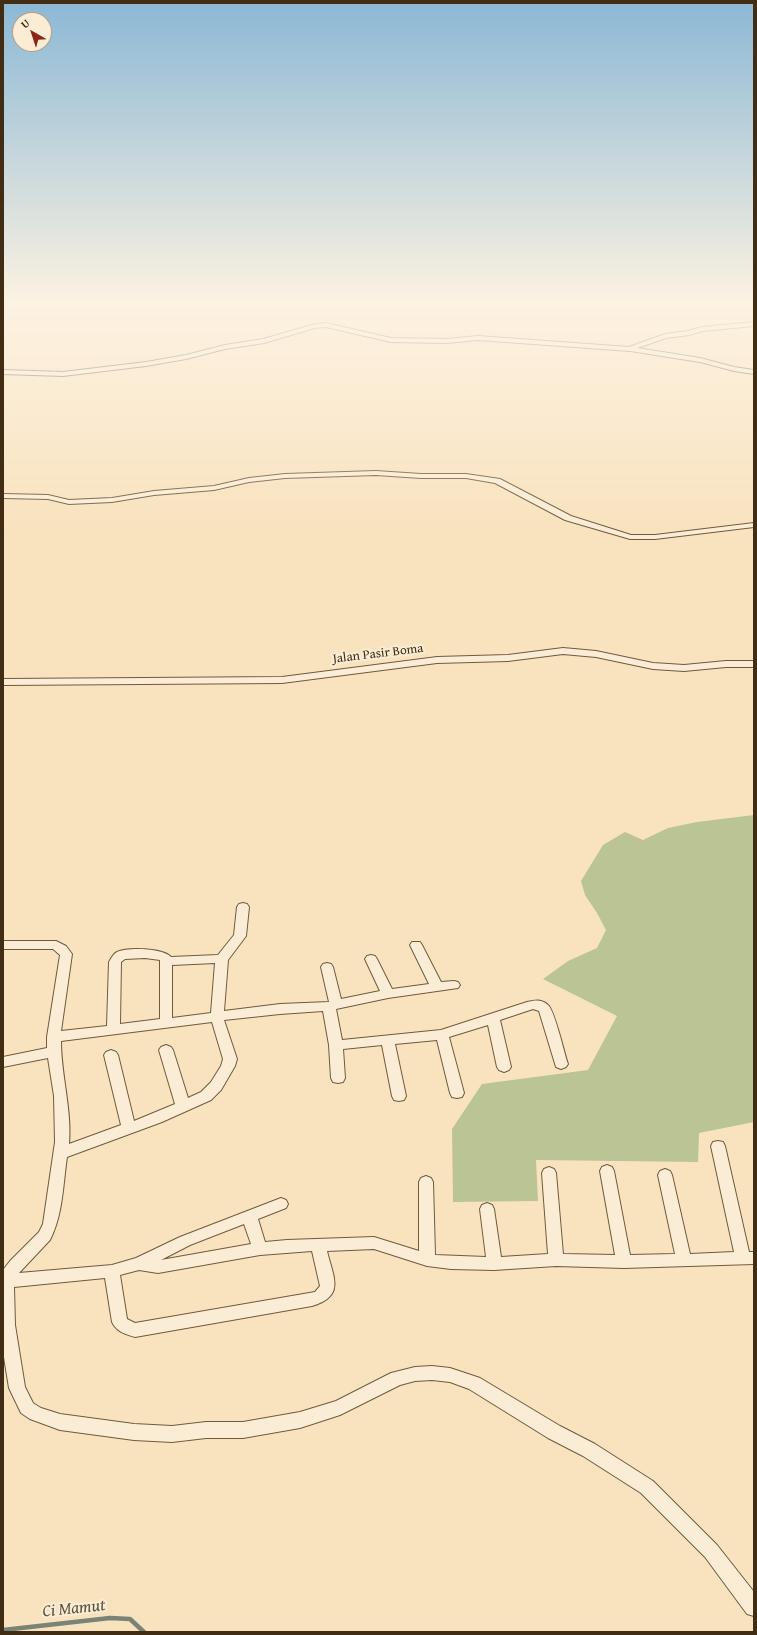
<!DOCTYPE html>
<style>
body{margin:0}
#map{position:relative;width:757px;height:1635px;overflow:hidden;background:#f9e3bf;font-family:"Gentium Book Plus",serif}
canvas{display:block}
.frame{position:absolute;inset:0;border:4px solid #412d13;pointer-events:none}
.north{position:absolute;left:12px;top:12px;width:40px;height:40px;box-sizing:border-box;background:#fbedd5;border:1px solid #b1a087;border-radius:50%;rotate:321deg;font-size:11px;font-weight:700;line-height:16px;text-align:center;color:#412d13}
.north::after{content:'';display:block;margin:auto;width:14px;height:18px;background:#8f2418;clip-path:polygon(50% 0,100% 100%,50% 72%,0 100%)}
</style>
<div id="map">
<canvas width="757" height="1635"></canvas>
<div class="frame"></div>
<div class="north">U</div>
</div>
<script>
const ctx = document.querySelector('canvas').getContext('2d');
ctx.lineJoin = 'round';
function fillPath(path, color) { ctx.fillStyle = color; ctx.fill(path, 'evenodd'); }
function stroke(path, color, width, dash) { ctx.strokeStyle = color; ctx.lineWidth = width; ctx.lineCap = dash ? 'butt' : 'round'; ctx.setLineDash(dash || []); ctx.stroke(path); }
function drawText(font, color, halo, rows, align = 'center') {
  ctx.font = font + ' "Gentium Book Plus",serif'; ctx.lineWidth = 4; ctx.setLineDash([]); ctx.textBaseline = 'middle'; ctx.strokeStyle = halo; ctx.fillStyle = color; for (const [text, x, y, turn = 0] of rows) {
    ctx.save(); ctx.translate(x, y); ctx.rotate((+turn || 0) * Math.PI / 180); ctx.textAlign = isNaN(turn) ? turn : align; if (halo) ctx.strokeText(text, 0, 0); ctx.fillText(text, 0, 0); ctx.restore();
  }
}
const green = new Path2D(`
 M754,815V1122L699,1133L698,1162L536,1160L538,1201L453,1202L452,1129L482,1084L588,1070L617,1016L543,979L568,961L597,948L606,930L597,913L585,895L581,881L603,845L625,832L643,840L668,828L697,822Z`);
const stream = new Path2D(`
 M3,1630L110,1618L130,1619L144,1632`);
const street = new Path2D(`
 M754,322V326L703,331L689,335L666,338L637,348L700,358L734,367L754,370V374L734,371L700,362L630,351L478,340L447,343L391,342L326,327L315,328L264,343L225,349L186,359L146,366L63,376L3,374V370L63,372L146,362L186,355L225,345L263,339L312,325L326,323L391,338L447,339L478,336L629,347L665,334L688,331L702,327Z
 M376,471L421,474H466L500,479L571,516L631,535H655L754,523V527L655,539H630L565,520L495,483L466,478H421L376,475L285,478L249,482L214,490L154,495L112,502L69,504L48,499L3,498V494L48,495L69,500L112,498L154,491L214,486L249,478L285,474Z
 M563,648L596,651L653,663L684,665L726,661H754V667H726L684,671L653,669L596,657L563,654L508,661L437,663L282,683L3,685V679L282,677L437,657L508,655Z
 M243,903L247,904L249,907L246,936L228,960L224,1011L280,1004L329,1002L321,967L323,964L327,963L331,964L333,967L341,999L380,991L365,959L367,956L371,955L375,956L377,959L392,989L429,984L410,945L412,942H420L422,945L441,982L454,981L458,982L460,985L458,988L388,998L336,1009L342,1040L441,1030L527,1002C535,1000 542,999 548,1005C555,1011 564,1053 568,1064L566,1067L561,1069L556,1067L539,1011L533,1009L500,1020L511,1067L509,1070L504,1072L499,1070L497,1067L488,1025L449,1037L464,1093L462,1097L457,1098L452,1097L450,1093L437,1040L395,1044L406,1096L404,1100L399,1101L394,1100L392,1096L382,1045L343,1049L345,1078L343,1082L338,1083L333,1082L331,1078L329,1045L323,1011L280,1014L224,1020L237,1059L235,1066L221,1090L211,1100L162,1122L67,1157C63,1184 63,1215 50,1240L19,1273L112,1265L136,1258L180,1237L281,1198L286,1200L288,1204L286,1208L258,1219L265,1242L287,1240L374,1237L419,1251V1182L421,1178L426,1176L431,1178L433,1182L435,1255L486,1257L480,1209L482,1205L487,1203L492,1205L494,1209L501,1257L548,1254L542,1173L544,1169L549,1167L554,1169L556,1173L563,1254L615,1255L600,1171L602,1167L607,1165L612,1167L614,1171L630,1255L675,1254L658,1175L660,1171L665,1169L670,1171L672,1175L690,1254L734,1252L711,1146L713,1142L718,1141L723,1142L725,1146L749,1252H754V1264L624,1268L556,1266L494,1270L451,1269L427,1266L374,1249L327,1251C333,1277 346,1296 312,1306L135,1337C125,1334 117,1332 112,1322L105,1278L14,1287L15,1325L25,1387L33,1403L41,1408L60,1414L134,1424L172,1426L206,1422H243L300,1412L336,1401L391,1373L415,1367L432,1366L450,1368L480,1378L560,1426L595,1444L653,1481L717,1545L754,1592V1616L747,1614L705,1557L641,1493L583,1456L548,1438L469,1389L450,1382L432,1380L415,1381L400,1385L340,1415L300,1428L243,1438H206L172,1442L134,1440L60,1430L30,1419L21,1413L9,1388L3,1351V1270L10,1261L39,1232L43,1224L55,1142L54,1096L48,1058L3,1067V1057L47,1048V1037L60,955L53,949H3V941H56L66,946L72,954L61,1031L107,1026L109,962C111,959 113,954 117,952C127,947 163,948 171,957L218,955L234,935L237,907L239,904ZM145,958L160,960V1019L120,1024L121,962L125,959ZM215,963L211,1013L172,1018V965ZM212,1022L223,1059L221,1066L211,1082L201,1092L188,1098L173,1050L171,1047L166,1045L161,1047L159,1050L175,1104L134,1121L118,1055L116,1052L111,1050L106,1052L104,1055L121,1125L69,1144C72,1109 61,1076 61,1041ZM244,1224L251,1244L161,1260L190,1245ZM312,1251L320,1286L315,1292L135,1323L127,1319L120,1275L139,1270L158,1273L260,1255Z`);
const streetNames = [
 ["Jalan Pasir Boma",378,654,-7]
];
const nearWaternames = [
 ["Ci Mamut",74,1609,-6]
];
fillPath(green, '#bac494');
stroke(stream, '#7a8377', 4.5);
stroke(street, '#6f5a3e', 2);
fillPath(street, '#fbedd5');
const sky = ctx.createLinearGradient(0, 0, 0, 530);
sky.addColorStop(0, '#8bb8d5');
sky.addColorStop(0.57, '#fcf2e2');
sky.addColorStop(1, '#fcf2e200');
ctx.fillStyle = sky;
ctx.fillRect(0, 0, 757, 530);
drawText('13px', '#412d13', '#fbedd5', streetNames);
drawText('italic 17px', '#59513c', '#fbedd5', nearWaternames);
</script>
